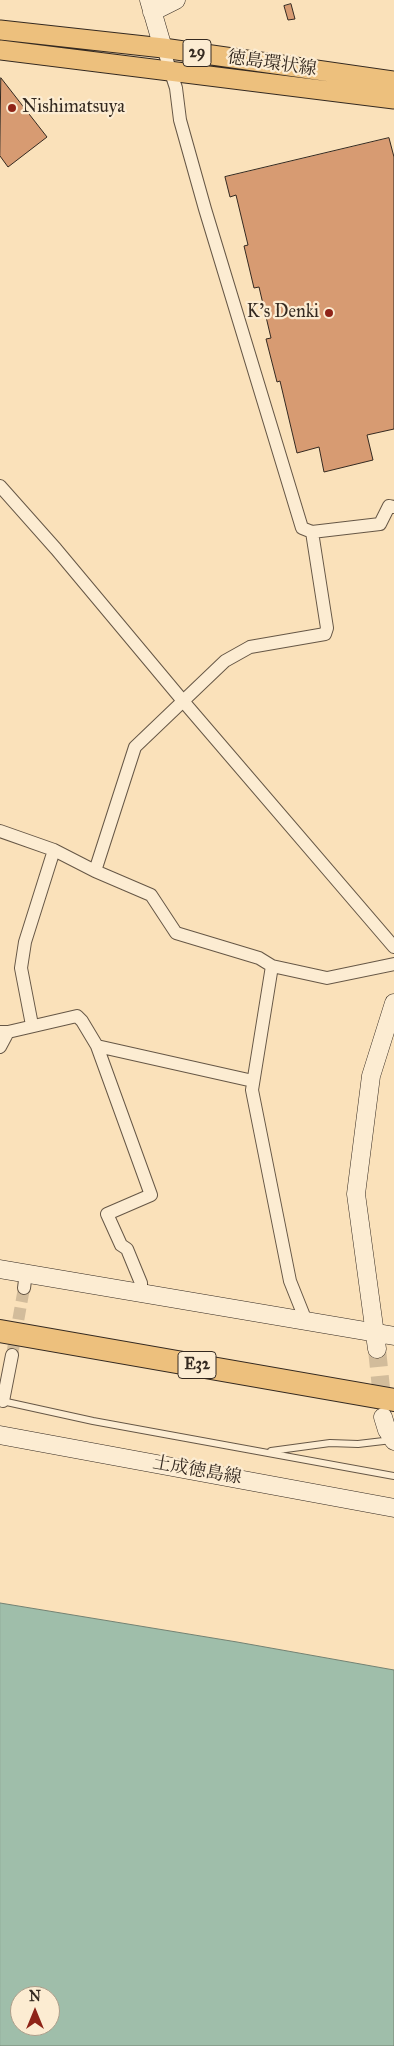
<!DOCTYPE html>
<meta charset="utf-8">
<style>
body{margin:0}
#map{position:relative;width:394px;height:2046px;overflow:hidden;background:#fae1ba;font-family:"IM FELL Great Primer",serif}
canvas{display:block}
.north{position:absolute;left:10px;top:1986px;width:50px;height:50px;box-sizing:border-box;background:#fcecd2;border:1px solid #ac9e8b;border-radius:50%;rotate:0deg;font-size:14px;font-weight:700;line-height:20px;text-align:center;color:#342920}
.north::after{content:'';display:block;margin:auto;width:18px;height:22px;background:#8f2418;clip-path:polygon(50% 0,100% 100%,50% 72%,0 100%)}
</style>
<div id="map">
<canvas width="394" height="2046"></canvas>
<div class="north">N</div>
</div>
<script>
const ctx = document.querySelector('canvas').getContext('2d');
ctx.lineJoin = 'round';
function fillPath(path, color) { ctx.fillStyle = color; ctx.fill(path, 'evenodd'); }
function stroke(path, color, width, dash) { ctx.strokeStyle = color; ctx.lineWidth = width; ctx.lineCap = dash ? 'butt' : 'round'; ctx.setLineDash(dash || []); ctx.stroke(path); }
function drawText(font, color, halo, rows, align = 'center') {
  ctx.font = font + ' "IM FELL Great Primer","Noto Serif JP",serif'; ctx.lineWidth = 4.5; ctx.setLineDash([]); ctx.textBaseline = 'middle'; ctx.strokeStyle = halo; ctx.fillStyle = color; for (const [text, x, y, turn = 0] of rows) {
    ctx.save(); ctx.translate(x, y); ctx.rotate((+turn || 0) * Math.PI / 180); ctx.textAlign = isNaN(turn) ? turn : align; if (halo) ctx.strokeText(text, 0, 0); ctx.fillText(text, 0, 0); ctx.restore();
  }
}
const water = new Path2D(`
 M0,1603L237,1642L394,1670V2046H0ZM20,1996H50V2026H20Z`);
const building = new Path2D(`
 M291,4L295,19L288,20L284,6Z
 M1,78L47,137L8,167L0,156Z
 M389,138L394,157V429L367,435L373,460L324,472L319,447L297,453L280,381L277,382L266,339L271,338L259,287L254,288L244,246L248,245L236,195L230,197L225,177Z`);
const streetTunnel = new Path2D(`
 M12,1355L24,1288`);
const secondaryTunnel = new Path2D(`
 M377,1349L383,1408`);
const lane = new Path2D(`
 M2,1401L93,1421L394,1476
 M271,1451L330,1443L358,1444L392,1440`);
const street = new Path2D(`
 M163,48L176,88L180,120L205,209L302,528L312,532L380,524L389,506L394,507
 M0,486L56,549L183,701L394,947
 M0,831L54,850L95,871L151,895L176,933L259,958L272,966L327,978L394,964
 M95,871L135,747L225,661L250,647L325,634L327,628L312,532
 M272,966L252,1090L290,1281L306,1321
 M32,1025L21,968L25,942L54,850
 M0,1032H8L77,1016L82,1021L97,1046L151,1195L107,1214L121,1245L127,1249L141,1283V1292
 M97,1046L253,1081
 M0,1047L8,1032
 M24,1288L26,1273
 M3,1401L12,1355`);
const secondary = new Path2D(`
 M149,0L163,48
 M152,12L176,0
 M0,1269L394,1336
 M377,1349L356,1194L371,1076L394,1003
 M383,1417L387,1430L394,1441
 M0,1435L394,1508`);
const primary = new Path2D(`
 M0,30L163,48L394,81
 M0,50L394,99`);
const highway = new Path2D(`
 M0,1331L394,1400`);
const markers = [
 [12,108,5,"#8f2418"],
 [329,313,5,"#8f2418"]
];
const shields = [
 [197,53,28],
 [197,1365,38]
];
const shieldNames = [
 ["29",197,53],
 ["E32",197,1365]
];
const streetNames = [
 ["徳島環状線",272,64,8],
 ["土成徳島線",197,1471,10]
];
const poiNames = [
 ["Nishimatsuya",22,108],
 ["K's Denki",319,313,"right"]
];
fillPath(water, '#9fbeaa');
stroke(water, '#748273', 1);
fillPath(building, '#d79b72');
stroke(building, '#342920', 1);
stroke(streetTunnel, '#d2bc9b', 12, [12, 6]);
stroke(secondaryTunnel, '#d2bc9b', 18, [18, 9]);
stroke(lane, '#665746', 8);
stroke(street, '#665746', 14);
stroke(secondary, '#342920', 19);
stroke(primary, '#342920', 21);
stroke(highway, '#342920', 24);
stroke(lane, '#fcecd2', 6);
stroke(street, '#fcecd2', 12);
stroke(secondary, '#fcecd2', 18);
stroke(primary, '#edc07d', 19);
stroke(highway, '#edc07d', 22);
for (const [x, y, r, color] of markers) { const dot = new Path2D(); dot.arc(x, y, r, 0, 2 * Math.PI); ctx.fillStyle = color; ctx.fill(dot); stroke(dot, '#fcecd2', 2); }
for (const [x, y, w] of shields) { const box = new Path2D(); box.roundRect(x - w / 2, y - 13.5, w, 27, 4); ctx.fillStyle = '#fcecd2'; ctx.fill(box); stroke(box, '#342920', 1); }
drawText('bold 16px', '#342920', null, shieldNames);
drawText('18px', '#342920', '#fcecd2', streetNames);
drawText('18px', '#342920', '#fcecd2', poiNames, 'left');
</script>
